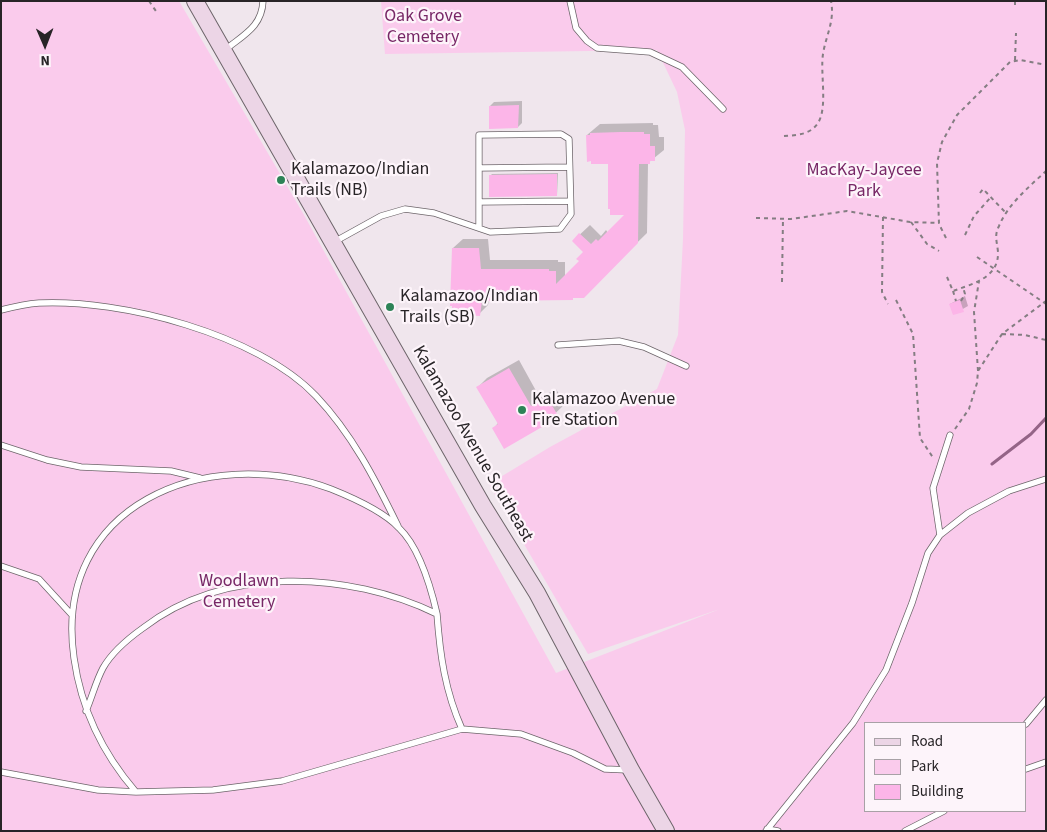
<!DOCTYPE html>
<style>
body{margin:0}
#map{position:relative;width:1047px;height:832px;overflow:hidden;background:#f0e6ed;font-family:"Source Sans 3",sans-serif}
canvas{display:block}
.frame{position:absolute;inset:0;border:2px solid #282427;pointer-events:none}
.legend{position:absolute;left:864px;top:722px;width:162px;height:90px;box-sizing:border-box;background:#fdf4fa;border:1px solid #a8a1a6;margin:0;padding:6px 9px;list-style:none;font-size:15px;color:#282427}
.legend li{display:flex;align-items:center;gap:10px;height:25px}
.legend b{width:25px;border:1px solid #a8a1a6}
.north{position:absolute;left:20px;top:20px;width:50px;height:50px;-webkit-text-stroke:4px #fdf4fa;paint-order:stroke;rotate:179deg;font-size:14px;font-weight:700;line-height:20px;text-align:center;color:#282427}
.north::after{content:'';display:block;margin:auto;width:18px;height:22px;background:#282427;clip-path:polygon(50% 0,100% 100%,50% 72%,0 100%)}
</style>
<div id="map">
<canvas width="1047" height="832"></canvas>
<div class="frame"></div>
<ul class="legend">
<li><b style="height:6px;background:#ecd5e6"></b>Road</li>
<li><b style="height:14px;background:#facbec"></b>Park</li>
<li><b style="height:14px;background:#fcb5e8"></b>Building</li>
</ul>
<div class="north">N</div>
</div>
<script>
const ctx = document.querySelector('canvas').getContext('2d');
ctx.lineJoin = 'round';
function fillPath(path, color) { ctx.fillStyle = color; ctx.fill(path, 'evenodd'); }
function stroke(path, color, width, dash) { ctx.strokeStyle = color; ctx.lineWidth = width; ctx.lineCap = dash ? 'butt' : 'round'; ctx.setLineDash(dash || []); ctx.stroke(path); }
function drawText(font, color, halo, rows, align = 'center') {
  ctx.font = font + ' "Source Sans 3",sans-serif'; ctx.lineWidth = 4.5; ctx.setLineDash([]); ctx.textBaseline = 'middle'; ctx.strokeStyle = halo; ctx.fillStyle = color; for (const [text, x, y, turn = 0] of rows) {
    ctx.save(); ctx.translate(x, y); ctx.rotate((+turn || 0) * Math.PI / 180); ctx.textAlign = isNaN(turn) ? turn : align; if (halo) ctx.strokeText(text, 0, 0); ctx.fillText(text, 0, 0); ctx.restore();
  }
}
const green = new Path2D(`
 M1,1H179L304,215L556,673L720,609L588,654L489,484L550,447L657,389L678,335L683,239L685,130L677,92L657,50L385,54L381,1H1046V831H1ZM866,723H1026V811H866Z`);
const shadow = new Path2D(`
 M522,101V123L518,127L490,106L494,102Z
 M653,123V125H658L659,137H664V150L648,163L647,233L583,296H575L572,299L489,300L488,305L479,314L453,248L463,239H488L490,260H558V262H565V277L581,261L585,252L573,241L590,225L601,236L606,230L608,233L627,214L609,163L587,135L600,124Z
 M558,173L557,195L490,176L492,174Z
 M965,296L968,306L954,314L950,304Z
 M519,360L540,398L556,389L565,404L542,426L494,428L498,423L478,387L487,378Z`);
const stream = new Path2D(`
 M992,464L1031,434L1046,418`);
const building = new Path2D(`
 M519,105L518,128L489,129V106Z
 M621,132H644V134H650V146H655V161H650V164H639L638,243L584,298H573V300L482,301L480,316L464,315V311H452V306H450L452,248H479L481,269H549V271H556V284L579,261L576,259L583,252L572,241L579,233L591,244L596,239L598,241L624,215H610V209H608V164H591V161L587,162L586,135H590V133Z
 M557,174V196L489,197V175Z
 M960,300L964,312L953,315L949,304Z
 M509,368L531,406L547,397L557,414L541,423L542,427L504,449L492,428L498,424L476,387Z`);
const path = new Path2D(`
 M149,1L158,14
 M1015,1V5
 M1015,60L1016,33
 M784,136C797,135 810,135 818,123C828,107 820,73 823,54C826,35 835,21 831,1
 M980,193L983,189L1006,213
 M883,217L882,292L888,304
 M756,218L791,219L847,211L910,222L939,223
 M911,222L927,244L939,251
 M965,235L974,216L991,197
 M946,238L939,224L937,163L942,142L957,115L1010,62L1020,60L1046,65
 M977,257L1046,304
 M947,277L953,291C972,284 999,278 998,252C997,241 994,236 999,226C1008,204 1029,187 1046,171
 M782,282L783,218
 M953,291L956,301
 M896,300L913,334L920,438L934,459
 M961,301L965,294L963,287
 M1002,334L1025,335L1046,340
 M978,371L974,312L979,281
 M955,429L969,409L977,383L978,371L1002,334L1046,301`);
const lane = new Path2D(`
 M570,1L576,28L587,41L597,48L650,52L682,67L723,109
 M225,50C243,35 262,27 263,1
 M479,168L569,167
 M479,202L570,201
 M334,242L381,216L405,209L434,213L490,232L560,229L571,214L569,139L561,134L479,135V227
 M1,310C13,307 26,304 39,303C121,299 257,334 316,396C352,434 375,479 398,526
 M558,345L619,341L644,347L686,366
 M1,445L47,460L81,467L171,471L200,478
 M940,535L933,488L950,435
 M1,566L39,579L72,615
 M437,614C431,588 419,547 399,528C384,512 351,497 331,489C206,443 52,505 74,658C81,708 103,754 136,792L213,790L282,781L462,729L521,734L573,753L605,769L629,770
 M86,711C92,697 96,681 103,668C112,652 129,638 143,628C225,565 348,571 437,614C440,655 445,691 462,729
 M1026,724L1046,700
 M1026,769L1046,762
 M1,772L98,790L136,792
 M767,829L778,831
 M766,831L853,723L886,670L912,603L928,553L940,535L968,513L1009,491L1046,479
 M905,831L944,811`);
const secondary = new Path2D(`
 M195,1L483,506L537,593L631,770L666,831`);
const markers = [
 [281,180,5,"#2d8357"],
 [390,307,5,"#2d8357"],
 [522,410,5,"#2d8357"]
];
const parkNames = [
 ["Oak Grove",423,17],
 ["Cemetery",423,38],
 ["MacKay-Jaycee",864,171],
 ["Park",864,192],
 ["Woodlawn",239,582],
 ["Cemetery",239,603]
];
const poiNames = [
 ["Kalamazoo/Indian",291,170],
 ["Trails (NB)",291,191],
 ["Kalamazoo/Indian",400,297],
 ["Trails (SB)",400,318],
 ["Kalamazoo Avenue",532,400],
 ["Fire Station",532,421]
];
const streetNames = [
 ["Kalamazoo Avenue Southeast",472,444,60]
];
fillPath(green, '#facbec');
fillPath(shadow, '#0003');
stroke(stream, '#946487', 3);
fillPath(building, '#fcb5e8');
stroke(lane, '#6d656a', 7);
stroke(secondary, '#6d656a', 18);
stroke(path, '#847d82', 2, [4, 4]);
stroke(lane, '#fff', 5.5);
stroke(secondary, '#ecd5e6', 16);
for (const [x, y, r, color] of markers) { const dot = new Path2D(); dot.arc(x, y, r, 0, 2 * Math.PI); ctx.fillStyle = color; ctx.fill(dot); stroke(dot, '#fdf4fa', 2); }
drawText('18px', '#772766', '#fdf4fa', parkNames);
drawText('18px', '#282427', '#fdf4fa', poiNames, 'left');
drawText('18px', '#282427', '#fdf4fa', streetNames);
</script>
